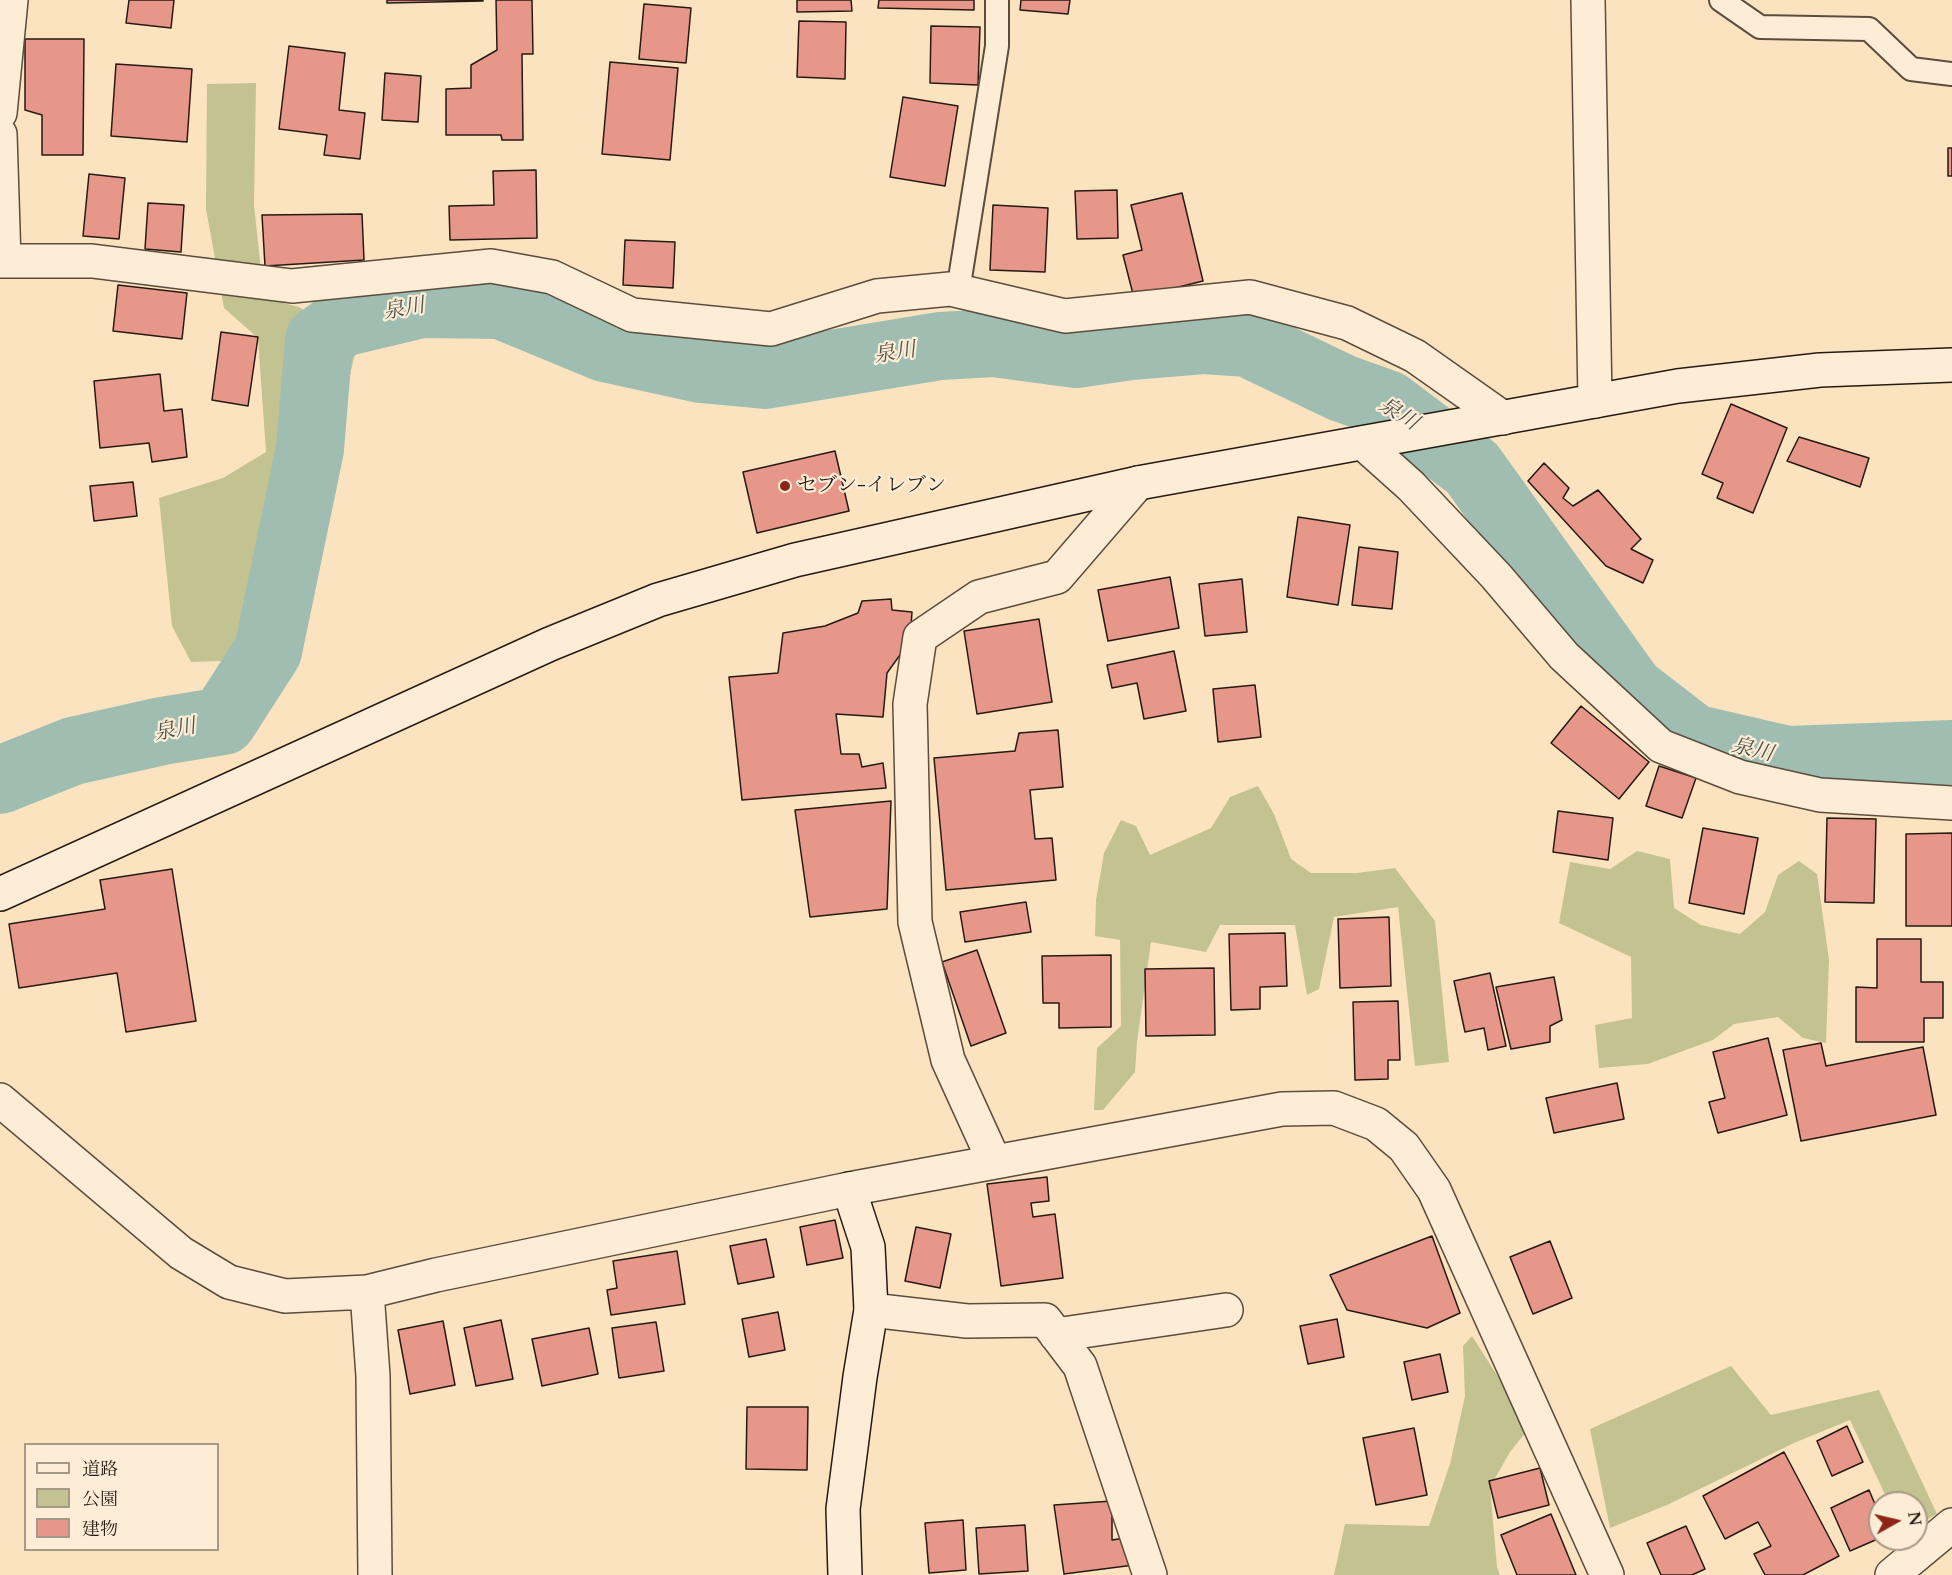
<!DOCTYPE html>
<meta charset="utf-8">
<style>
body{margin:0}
#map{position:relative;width:1952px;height:1575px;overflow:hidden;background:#fce3c0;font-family:Cardo,"Noto Serif JP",serif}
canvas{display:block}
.legend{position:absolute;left:24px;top:1443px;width:195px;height:108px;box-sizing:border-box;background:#fdedd6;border:2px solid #a79988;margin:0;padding:8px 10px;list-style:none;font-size:18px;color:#261a13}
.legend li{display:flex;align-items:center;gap:12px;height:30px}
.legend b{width:30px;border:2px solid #a79988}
.north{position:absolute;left:1868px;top:1491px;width:60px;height:60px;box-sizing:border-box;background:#fdedd6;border:2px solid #a79988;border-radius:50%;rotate:82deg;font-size:16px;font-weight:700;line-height:24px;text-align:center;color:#261a13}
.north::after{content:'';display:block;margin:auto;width:21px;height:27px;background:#8f2418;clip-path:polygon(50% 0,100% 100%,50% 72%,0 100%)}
</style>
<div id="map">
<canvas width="1952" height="1575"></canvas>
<ul class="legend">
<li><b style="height:8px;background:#fdedd6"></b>道路</li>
<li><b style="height:16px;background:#c2c390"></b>公園</li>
<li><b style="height:16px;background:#e69789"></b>建物</li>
</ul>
<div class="north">N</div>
</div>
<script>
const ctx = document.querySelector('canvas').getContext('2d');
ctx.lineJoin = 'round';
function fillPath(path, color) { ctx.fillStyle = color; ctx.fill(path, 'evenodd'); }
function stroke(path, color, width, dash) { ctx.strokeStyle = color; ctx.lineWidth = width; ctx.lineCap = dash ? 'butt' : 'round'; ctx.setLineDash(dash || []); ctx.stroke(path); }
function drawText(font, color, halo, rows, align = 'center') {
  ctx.font = font + ' Cardo,"Noto Serif JP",serif'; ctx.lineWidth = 4.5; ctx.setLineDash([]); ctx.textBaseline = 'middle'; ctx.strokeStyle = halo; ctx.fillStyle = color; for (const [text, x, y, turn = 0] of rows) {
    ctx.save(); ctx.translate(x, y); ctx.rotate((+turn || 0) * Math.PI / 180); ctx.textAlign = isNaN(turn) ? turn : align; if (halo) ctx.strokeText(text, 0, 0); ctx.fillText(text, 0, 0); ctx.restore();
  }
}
const green = new Path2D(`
 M256,83L254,205L264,298L299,307L357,345L286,652L251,660L191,662L172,626L159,498L223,478L266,452L258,338L224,308L206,209L207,84Z
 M1258,786L1274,814L1291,859L1311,873H1357L1395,868L1435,921L1449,1062L1415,1066L1398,907L1334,917L1319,989L1307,995L1295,925H1220L1206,952L1151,942L1137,1042L1135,1072L1103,1110H1094L1097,1048L1121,1026L1120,940L1095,936L1096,900L1104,853L1121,820L1136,826L1150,855L1211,828L1230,797Z
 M1637,851L1670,859L1674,908L1701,925L1740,934L1765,912L1778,875L1799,861L1817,874L1829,960L1826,1043L1803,1038L1778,1017L1734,1024L1713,1040L1648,1064L1599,1068L1595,1025L1632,1018L1631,957L1559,923L1570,862L1610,869Z
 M1472,1336L1530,1427L1510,1452L1490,1487L1497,1567L1500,1575H1334L1345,1524L1429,1526L1450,1464L1465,1396L1463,1346Z
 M1731,1366L1771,1415L1879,1390L1937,1514L1916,1526V1503H1889L1850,1420L1794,1443L1667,1505L1610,1528L1590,1429Z`);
const river = new Path2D(`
 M0,780L73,751L162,731L223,721L268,651L310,449L319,340L342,323L422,304L501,305L605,348L701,369L765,375L940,346L994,343L1076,354L1130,346L1204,340L1248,343L1342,388L1387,404L1472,468L1631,690L1693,738L1788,760L1952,754`);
const building = new Path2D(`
 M129,0H174L171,28L126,23Z
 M387,0H483V1L387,3Z
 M496,0H532L533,54H522L523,140H502L501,135H446V89L471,88V65L497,50Z
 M797,0H851L852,11L797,12Z
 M879,0H974V10L878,8Z
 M1021,0H1070L1068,14L1020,10Z
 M644,4L691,8L686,63L639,59Z
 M799,21L846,22L845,79L797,77Z
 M931,26L980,27L978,85L930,83Z
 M25,39H84L83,155H42V115L25,110Z
 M289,46L345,53L339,110L365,113L360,159L324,155L327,135L279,129Z
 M610,62L678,68L670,160L602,154Z
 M116,64L192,69L187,142L111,136Z
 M385,73L421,76L418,122L382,120Z
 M903,97L958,106L945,186L890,177Z
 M1948,148H1952V176H1948Z
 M536,170L537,238L450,240L449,206L494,205L493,171Z
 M89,174L125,178L119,239L83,236Z
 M1117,190L1118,238L1077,239L1075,191Z
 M1182,193L1203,281L1134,298L1123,255L1142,250L1131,205Z
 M148,203L184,205L181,252L145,249Z
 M993,205L1048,208L1045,272L990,270Z
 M362,214L364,260L265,266L262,215Z
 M625,240L675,242L673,288L623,285Z
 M118,285L187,293L182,339L113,331Z
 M221,332L258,337L248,406L212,400Z
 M160,374L164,411L182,409L187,457L152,462L149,443L100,448L94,381Z
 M1731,404L1787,428L1753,513L1717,498L1723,483L1702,474Z
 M1799,437L1869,458L1860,487L1787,461Z
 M835,451L849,511L757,533L743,472Z
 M1544,463L1569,488L1563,498L1573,506L1598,490L1641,539L1631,549L1653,560L1643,583L1606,566L1528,481Z
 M133,482L137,516L94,521L90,486Z
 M1298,517L1350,525L1338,605L1287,597Z
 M1359,547L1398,552L1392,609L1352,605Z
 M1170,577L1179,628L1108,641L1098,590Z
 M1242,579L1247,632L1205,636L1199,584Z
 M891,599L892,610L912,612L910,641L887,673L883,717L836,714L841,754H859L862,767L883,763L886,788L742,800L729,677L778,673L783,633L825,626L858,613L862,601Z
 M1039,619L1052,702L977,714L964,631Z
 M1174,651L1186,711L1144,719L1137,683L1112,688L1107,665Z
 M1255,685L1261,737L1218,742L1213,689Z
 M1581,706L1649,762L1619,799L1551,743Z
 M1058,730L1063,787L1030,790L1035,839L1052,838L1056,880L946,890L934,758L1015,751L1019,733Z
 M1659,766L1696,778L1682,818L1646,806Z
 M891,801L887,909L810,917L795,810Z
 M1558,811L1613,818L1608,860L1553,852Z
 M1827,818L1876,819L1874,903L1825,902Z
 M1703,828L1758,838L1744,914L1689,903Z
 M1952,833V926H1906V834Z
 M172,869L196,1021L126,1032L117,973L19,988L9,924L105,909L100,880Z
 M1026,902L1031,932L965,942L960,912Z
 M1389,917L1391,986L1340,988L1338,919Z
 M1285,933L1287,986L1260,987V1009L1231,1010L1229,934Z
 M1877,939H1921V982H1943V1018H1924V1042H1856V987L1877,988Z
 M977,950L1006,1033L971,1046L942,962Z
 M1111,955V1027L1059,1028V1003H1043L1042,956Z
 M1214,968L1215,1035L1146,1036L1145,969Z
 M1490,973L1506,1046L1488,1050L1484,1028L1465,1032L1454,981Z
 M1554,977L1562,1020L1550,1026V1042L1511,1049L1496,987Z
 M1398,1001L1400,1060H1388V1079L1355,1080L1353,1002Z
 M1768,1038L1787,1115L1718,1133L1709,1102L1725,1098L1713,1052Z
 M1821,1043L1826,1066L1923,1047L1936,1115L1801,1141L1783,1050Z
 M1617,1083L1624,1119L1554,1133L1546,1098Z
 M1047,1177L1049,1201L1031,1203L1033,1217L1055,1214L1063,1278L1001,1286L987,1184Z
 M835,1220L843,1258L807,1265L800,1227Z
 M916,1227L951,1234L940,1288L905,1281Z
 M1432,1236L1460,1313L1427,1328L1347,1310L1330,1275Z
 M766,1239L774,1277L738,1284L730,1246Z
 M1550,1241L1572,1298L1533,1314L1510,1257Z
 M677,1251L685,1304L611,1315L607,1290L617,1288L613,1261Z
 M778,1312L785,1350L749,1357L742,1319Z
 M1337,1319L1344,1357L1308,1364L1300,1326Z
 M501,1320L513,1379L476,1386L464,1328Z
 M443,1321L455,1385L410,1394L398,1330Z
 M656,1322L664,1371L619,1378L612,1328Z
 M589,1328L598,1374L542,1386L532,1339Z
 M1440,1354L1448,1392L1412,1400L1404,1362Z
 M747,1407H808L807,1470L746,1469Z
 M1847,1426L1863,1462L1832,1476L1817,1441Z
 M1414,1428L1427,1495L1376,1505L1363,1438Z
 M1784,1452L1839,1556L1803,1575H1765L1754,1554L1771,1546L1758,1522L1725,1539L1703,1496Z
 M1540,1468L1549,1505L1498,1518L1489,1481Z
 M1869,1490L1880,1516V1538L1850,1551L1831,1508Z
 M1112,1501V1540L1131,1537L1134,1565L1064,1574L1054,1505Z
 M1551,1514L1576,1575H1517L1501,1535Z
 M963,1520L966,1570L929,1573L925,1523Z
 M1025,1525L1028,1571L979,1574L976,1528Z
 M1686,1526L1705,1569L1692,1575H1661L1647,1543Z`);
const lane = new Path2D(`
 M1721,0L1760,27L1869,29L1911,69L1952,74
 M958,291L997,46V0`);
const street = new Path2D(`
 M1588,0L1595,401
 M0,113L11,0
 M0,134L4,261
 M0,261H92L292,286L491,266L552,277L632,315L771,329L877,296L950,289L1065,316L1250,297L1347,323L1415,356L1503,418
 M1363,443L1411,486L1496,576L1564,656L1661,746L1740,777L1820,795L1952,803
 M0,1100L181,1253L229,1282L285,1296L367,1292L436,1275L849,1189L1282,1109L1334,1108L1376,1124L1404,1147L1434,1190L1607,1575
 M994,1161L948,1060L915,922L910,704L920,637L979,597L1057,577L1138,483
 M367,1292L373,1376L375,1575
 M871,1310L967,1321L1045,1320L1080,1366L1150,1575
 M1056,1335L1226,1310
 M1892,1575L1952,1525`);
const secondary = new Path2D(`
 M0,894L550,644L658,600L795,560L1138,483L1678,386L1820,370L1952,365
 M845,1575L843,1509L860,1377L871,1310L868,1247L849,1189`);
const markers = [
 [785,486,6,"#8f2418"]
];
const poiNames = [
 ["セブン-イレブン",797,486]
];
const waterNames = [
 ["泉川",404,310,-10],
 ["泉川",895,354,-9],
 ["泉川",1398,415,32],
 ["泉川",175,731,-11],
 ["泉川",1752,751,13]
];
fillPath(green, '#c2c390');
stroke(river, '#9fbeb1', 68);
fillPath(building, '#e69789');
stroke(building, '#261a13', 1.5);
stroke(lane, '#5c4c3e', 26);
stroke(street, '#5c4c3e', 36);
stroke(secondary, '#261a13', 36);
stroke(lane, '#fdedd6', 22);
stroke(street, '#fdedd6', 33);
stroke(secondary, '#fdedd6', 33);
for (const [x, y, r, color] of markers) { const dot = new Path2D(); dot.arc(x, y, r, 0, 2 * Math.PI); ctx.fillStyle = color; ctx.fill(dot); stroke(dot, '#fdedd6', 2); }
drawText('20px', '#261a13', '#fdedd6', poiNames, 'left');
drawText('italic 21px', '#50534a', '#fdedd6', waterNames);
</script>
